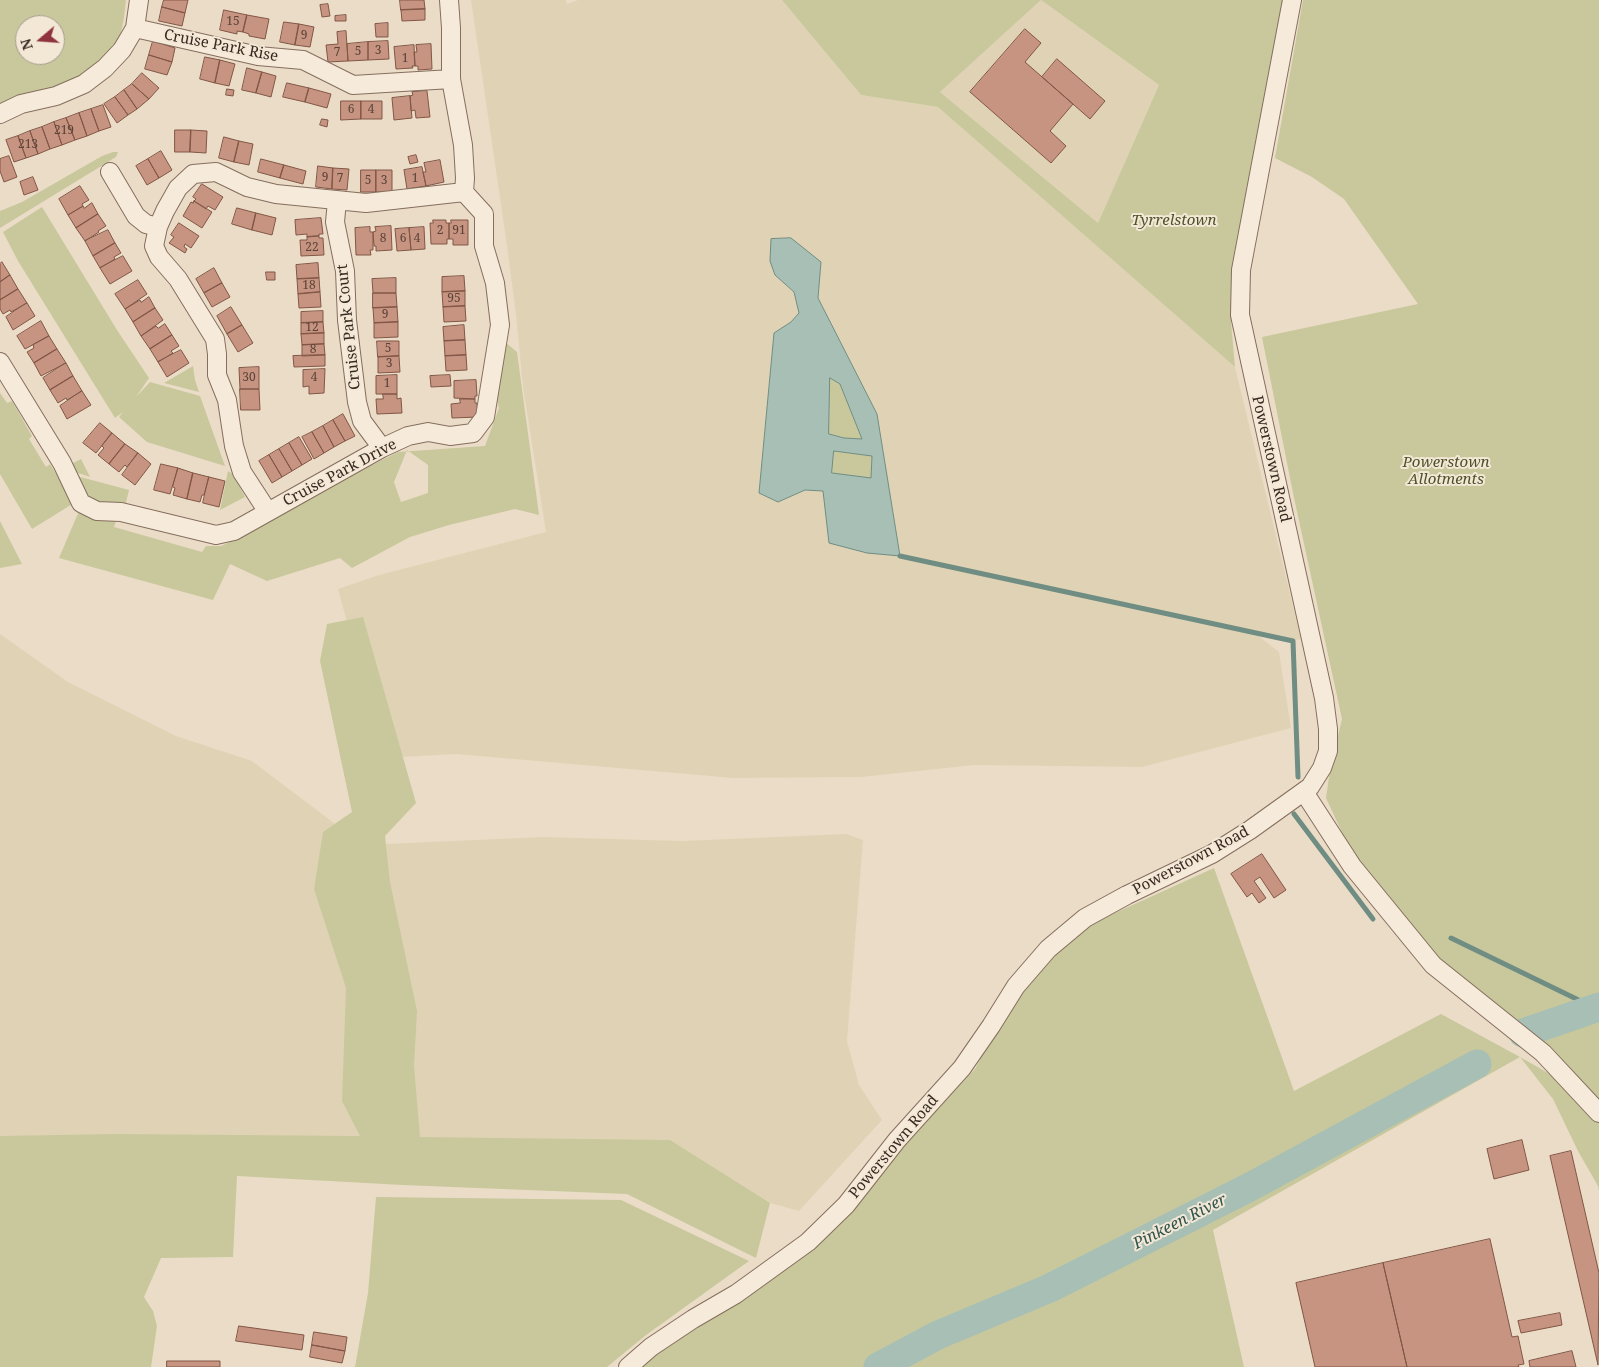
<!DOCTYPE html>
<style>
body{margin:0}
#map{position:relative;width:1599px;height:1367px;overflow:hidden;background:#ebdcc7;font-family:"Noto Serif",serif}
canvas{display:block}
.north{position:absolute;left:15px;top:15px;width:50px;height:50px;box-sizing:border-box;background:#f3e7d6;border:1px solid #a89b8d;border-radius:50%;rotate:252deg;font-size:14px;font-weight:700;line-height:20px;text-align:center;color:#372820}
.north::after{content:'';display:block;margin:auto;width:18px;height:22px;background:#8f333f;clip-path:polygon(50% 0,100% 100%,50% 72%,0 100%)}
</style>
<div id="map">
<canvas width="1599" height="1367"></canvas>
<div class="north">N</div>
</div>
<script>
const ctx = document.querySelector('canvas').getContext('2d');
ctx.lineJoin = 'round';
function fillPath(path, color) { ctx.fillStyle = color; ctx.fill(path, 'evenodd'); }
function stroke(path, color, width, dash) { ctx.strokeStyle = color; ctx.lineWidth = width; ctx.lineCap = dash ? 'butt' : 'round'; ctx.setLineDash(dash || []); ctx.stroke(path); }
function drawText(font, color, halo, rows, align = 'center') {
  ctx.font = font + ' "Noto Serif",serif'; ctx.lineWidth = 4; ctx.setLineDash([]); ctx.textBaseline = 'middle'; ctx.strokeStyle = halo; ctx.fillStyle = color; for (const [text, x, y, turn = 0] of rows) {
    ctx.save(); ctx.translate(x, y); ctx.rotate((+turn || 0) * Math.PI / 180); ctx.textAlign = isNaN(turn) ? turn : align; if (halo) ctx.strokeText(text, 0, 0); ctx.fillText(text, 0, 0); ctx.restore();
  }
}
const farmland = new Path2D(`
 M471,0H566L567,4L578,0H782L861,95L938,107L1235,367L1301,639L1293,641L1256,634L1279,652L1291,728L1142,767L975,765L861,777L733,778L456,754L384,758L338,589L379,575L546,532L523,387L516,314L506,239ZM821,262L818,298L877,414L900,556L823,491L805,490L778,502L759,493L774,333L791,322L799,313L794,292L775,275Z
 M1041,0L1159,85L1098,223L940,92Z
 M0,634L68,682L176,736L252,761L363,845L543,837L682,841L846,834L863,840L847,1041L859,1085L882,1120L799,1211L696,1182L0,1158Z`);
const green = new Path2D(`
 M0,0H126C124,18 122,40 111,55C94,76 27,95 0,107ZM25,25H55V55H25Z
 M782,0H1286L1237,250L1231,322L1235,367L938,107L861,95ZM1041,0L1159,85L1098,223L940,92Z
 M1303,0H1599V1101L1552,1048L1523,1033L1435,960L1372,885L1345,839L1326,798L1330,770L1342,719L1293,493L1262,337L1418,304L1344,199L1312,177L1275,158Z
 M113,152H118L116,157L0,228V211L22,202L102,156Z
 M42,207L117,330L149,378L136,397L150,382L200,396L225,466L147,442L119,417L123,412L115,418L18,261L3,232Z
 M504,341L517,352L539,515L515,509L449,525L410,537L352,568L340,558L267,581L230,564L213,600L59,558L79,511L99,520L116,521L114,527L202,552L206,546H221L245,535L325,489L398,452L485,446L499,408L497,400ZM407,450L428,465V493L401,502L394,482Z
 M193,366L195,380L199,392L164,383Z
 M830,377L840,384L862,439L844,438L829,434Z
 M0,393L7,403L12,401L32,436L29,439L46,467L50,464L74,503L32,529L0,474Z
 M834,451L872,456L871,479L832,473Z
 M81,459L90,477L72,471L69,465Z
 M228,471L233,474L245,497L220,510Z
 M73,475L129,490L124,511L87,501Z
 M0,521L22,564L0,568Z
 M363,617L416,803L385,836L390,882L417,1011L414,1066L420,1137L670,1140L770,1203L756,1258L627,1194L403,1185L237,1176L233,1257L161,1258L144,1297L153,1311L157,1326L151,1367H0V1136L116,1134L360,1136L342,1101L346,988L314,889L323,832L352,812L320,661L327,624Z
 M1214,868L1294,1091L1441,1014L1520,1057L1576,1089L1599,1115V1192L1598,1186L1578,1151L1553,1099L1520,1057L1213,1230L1244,1367H640L659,1351L811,1246L975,1069L1019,987L1057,948L1093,923Z
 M376,1197L621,1200L749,1261L646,1335L607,1367H355L368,1293Z`);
const water = new Path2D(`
 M791,238L821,262L818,298L877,414L900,556L867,553L829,543L823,491L805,490L778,502L759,493L774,333L791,322L799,313L794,292L775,275L770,261L771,239ZM830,378L840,384L862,439L844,438L829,434ZM834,451L872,456L871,478L832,473Z`);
const stream = new Path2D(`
 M900,556L1293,641L1298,777
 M1294,814L1373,919
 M1451,938L1595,1008`);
const river = new Path2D(`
 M1523,1033L1599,1007
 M878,1367L938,1335L1050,1288L1248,1188L1477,1064`);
const building = new Path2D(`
 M164,0H188L185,13L162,7Z
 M400,0H424L425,9L401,10Z
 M328,4L330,16L322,17L320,5Z
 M162,7L185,13L182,26L159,21Z
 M425,9V20L402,21L401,10Z
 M224,10L247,15L243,32L237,31V34L220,30Z
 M247,15L269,19L265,39L249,36V34L243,32Z
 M346,15V21H335V16Z
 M284,22L299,24L295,45L280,42Z
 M388,23V37H376L375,24Z
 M299,24L314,27L310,47L295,45Z
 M1025,29L1041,43L1025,62L1073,104L1050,131L1066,146L1051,163L970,92Z
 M346,31L348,61L328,62L326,45L338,44L337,32Z
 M153,41L175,48L172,62L149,55Z
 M388,41L389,59L368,60V42Z
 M368,42V60L348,61L347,44Z
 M431,44L432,69L418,70V66H415L414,52H417L416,45Z
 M414,45L415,66H412L413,68L396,69L394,47Z
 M149,55L172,62L167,75L145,69Z
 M205,57L220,60L215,83L200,79Z
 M1057,59L1105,101L1090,119L1042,77Z
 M220,60L235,64L229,86L215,83Z
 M247,68L262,72L256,93L242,90Z
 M262,72L276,76L271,97L256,93Z
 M142,73L159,88L149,99L132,84Z
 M287,83L309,88L305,102L283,97Z
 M132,84L149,99L137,109L124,90Z
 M309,88L331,94L327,108L305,102Z
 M227,89L234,90L233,96L226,95Z
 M124,90L137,109L128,115L115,97Z
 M427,91L430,117L416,118L415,110L411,111L410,96L413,95L412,92Z
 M410,96L412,118L394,120L392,98Z
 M115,97L128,115L117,123L104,104Z
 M341,101H361V119L341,120Z
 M361,101H382V119H361Z
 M103,105L111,127L99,131L91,109Z
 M91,109L99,131L87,136L79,113Z
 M79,113L87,136L75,140L66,118Z
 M66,118L75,140L62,145L54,122Z
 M322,119L328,120L327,127L320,125Z
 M54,122L62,145L50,149L42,127Z
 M42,127L50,149L38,154L30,131Z
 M175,130H191L190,152H175Z
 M191,130L207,131L206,153L190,152Z
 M30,131L38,154L26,158L18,136Z
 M18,136L26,158L14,162L6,140Z
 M224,137L239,141L234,162L219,158Z
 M239,141L253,144L249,165L234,162Z
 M161,151L172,170L159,178L148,159Z
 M416,155L418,162L410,164L408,157Z
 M9,156L17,177L4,182L0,171V159Z
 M148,159L159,178L147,185L136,166Z
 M261,159L284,165L280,178L258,172Z
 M440,160L444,182L426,186L423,172H426L424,163Z
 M284,165L306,171L303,184L280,178Z
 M318,166L333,168L332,189L316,187Z
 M422,167L426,186L407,189L404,170Z
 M333,168L349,169L347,190L332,189Z
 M361,170H376V192H361Z
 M376,170H392V192H376Z
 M33,177L38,190L24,195L20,182Z
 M202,184L223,197L215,210L208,206L206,209L194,201L196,199L193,197Z
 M80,186L89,200L82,204L83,206L68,215L59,199Z
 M194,201L212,212L202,228L183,216L191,202L193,203Z
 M92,203L98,214L76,228L68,215L83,206L84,208Z
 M237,208L256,213L252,230L232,224Z
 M256,213L276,218L272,235L252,230Z
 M98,214L106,226L98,231L99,232L85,241L76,228Z
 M321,218L323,234H319V236L307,237V234L296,235L295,220Z
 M433,220H446V223H449V239H447V244H431L430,223H433Z
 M451,220H468V245H453V239H449V223H451Z
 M179,223L199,236L191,248L185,244L184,247L187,249L185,253L169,243L174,237L171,235Z
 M391,226L392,250L376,251V246H374L373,232L376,231L375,227Z
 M370,227V232H373V250H370L371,255H356L355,228Z
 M424,227L425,249L411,250L409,228Z
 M409,228L411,250L397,251L395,229Z
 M108,230L115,243L93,256L85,241Z
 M319,236V238H323L324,255L301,256L300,240H307V237Z
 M115,243L121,253L114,257L115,259L100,268L93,256Z
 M123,256L132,271L110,284L100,268Z
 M2,262L10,275L0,282V264Z
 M318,263L319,278L297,279L296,265Z
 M214,268L222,283L204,293L196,279Z
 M266,272H275V280H267Z
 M10,275L18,289L0,300V282Z
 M464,276L465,291L442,292V277Z
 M319,278L320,292L298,294L297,279Z
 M396,278V293H373L372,279Z
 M138,280L147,294L125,309L115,294Z
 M222,283L230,297L212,307L204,293Z
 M18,289L27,303L11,312L10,310L3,314L0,309V300Z
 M465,291V306L443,307L442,292Z
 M320,292L321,307L299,308L298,294Z
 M373,293H396L397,307L373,308Z
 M149,297L155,308L133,322L125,309L140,300L141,302Z
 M27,303L35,316L13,330L6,317Z
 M465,306L466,321L444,322L443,307Z
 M231,307L242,325L227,334L217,316Z
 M397,307L398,322L374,323L373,308Z
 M155,308L163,320L141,336L133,322Z
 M323,311V322L301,323V312Z
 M41,321L49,336L25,349L17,336Z
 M323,322L324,333L301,334V323Z
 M398,322V337L374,338V323Z
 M165,324L172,335L150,349L141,336L156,326L158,328Z
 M242,325L253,343L238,352L227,334Z
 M464,325L465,340L444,341L443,327Z
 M324,333V344L302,345L301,334Z
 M172,335L179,346L171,351L173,353L158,362L150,349Z
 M49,336L57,349L34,363L27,352L34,348L33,345Z
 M465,340L466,355L445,356L444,341Z
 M377,341H399V356L378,357Z
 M324,344L325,355L302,356V345Z
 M57,349L66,363L41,376L34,363Z
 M181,350L189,363L167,377L158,362Z
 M325,355V366L294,367L293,356Z
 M466,355L467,370L446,371L445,356Z
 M399,356L400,372L378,373V357Z
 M66,363L73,376L50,390L43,378Z
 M259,367V389H240L239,368Z
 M325,369L324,393L309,394V386L303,387V370Z
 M397,375V394H376V376Z
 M450,375L451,386L431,387L430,376Z
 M73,376L82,391L67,400L66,398L58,403L50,390Z
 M476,380L477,396H475V399L454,398V381Z
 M240,389H259L260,410H241Z
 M82,391L91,405L67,419L60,406Z
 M383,394H397V399L401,398L402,413L377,414L376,399H383Z
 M460,399H475V403H477L478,417L452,418L451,404L460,403Z
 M343,414L355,436L345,441L333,420Z
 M333,420L345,441L334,447L323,426Z
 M100,423L112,433L96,453L83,443Z
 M323,426L334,447L324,453L312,432Z
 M312,432L324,453L314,459L302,437Z
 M112,433L125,444L109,464L98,455L104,448L102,446Z
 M299,437L312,459L302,465L289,443Z
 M289,443L302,465L292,471L279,449Z
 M125,444L138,453L127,467L125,465L119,472L109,464Z
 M279,449L292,471L282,477L269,455Z
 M138,453L151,464L135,485L122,475Z
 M269,455L282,477L272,483L259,461Z
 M161,464L178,468L170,494L154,490Z
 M178,468L193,473L187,499L173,495L175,488L173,487Z
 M193,473L209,477L204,495H202L200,502L187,499Z
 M209,477L225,481L219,507L203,503Z
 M1262,854L1286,890L1274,898L1260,877L1254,881L1266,898L1259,903L1252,893L1247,897L1231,874Z
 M1522,1140L1529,1170L1494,1179L1487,1149Z
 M1571,1151L1599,1273L1598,1365L1550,1156Z
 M1490,1239L1512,1337L1518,1336L1524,1364L1518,1365L1519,1367H1407L1383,1263Z
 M1383,1263L1407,1367H1315L1296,1283Z
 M1560,1313L1562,1325L1521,1333L1518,1321Z
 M239,1326L304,1335L302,1350L236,1341Z
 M314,1332L347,1337L345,1351L312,1345Z
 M312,1345L345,1351L342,1363L310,1357Z
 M1572,1351L1576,1367H1530L1529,1361Z
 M167,1361H220V1367H167Z`);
const minor = new Path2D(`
 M135,28L258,56L303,60L353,85L451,79
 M0,114L21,104L56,96L84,84L105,68L122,50L135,28L139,0
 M110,172L136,216L146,224L158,227
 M337,201L335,222L345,271L347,320L357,402L362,421L382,448
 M0,362L62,463L81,503L97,511L121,512L216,535L234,531L382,448L408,436L428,432L450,436L473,433L485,417L500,325L495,283L484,246V214L464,192L465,178L463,145L451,79V28L449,0
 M268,512L242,472L234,446L227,400L217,375V354L215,339L178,279L159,257L154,246L158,227L165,211L178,188L193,174L216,172L247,187L276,194L366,203L464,192
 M1304,792L1352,866L1433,965L1543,1053L1599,1113
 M628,1367L651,1347L693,1319L736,1294L808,1242L846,1205L897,1140L962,1068L991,1026L1016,986L1048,949L1085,918L1127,895L1212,854L1250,830L1310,787L1322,768L1328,751V729L1324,698L1240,315L1241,270L1292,0`);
const numberNames = [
 ["15",233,22],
 ["9",304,36],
 ["3",378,51],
 ["5",358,52],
 ["7",337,53],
 ["1",405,59],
 ["6",351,110],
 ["4",371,110],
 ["219",64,131],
 ["213",28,145],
 ["9",325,178],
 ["7",340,179],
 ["1",415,179],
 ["5",368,181],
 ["3",384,181],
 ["2",440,231],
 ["91",459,231],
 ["8",383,239],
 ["6",403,239],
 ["4",417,239],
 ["22",312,248],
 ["18",309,286],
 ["95",454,299],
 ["9",385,315],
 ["12",312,328],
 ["5",388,349],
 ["8",313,350],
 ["3",389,364],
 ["30",249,378],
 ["4",314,378],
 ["1",387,384]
];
const streetNames = [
 ["Cruise Park Rise",221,46,11],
 ["Cruise Park Court",349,327,-96],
 ["Powerstown Road",1271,459,77],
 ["Cruise Park Drive",340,473,-28],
 ["Powerstown Road",1191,861,-28],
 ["Powerstown Road",894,1147,-50]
];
const parkNames = [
 ["Tyrrelstown",1174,221],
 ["Powerstown",1446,463],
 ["Allotments",1446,480]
];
const waterNames = [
 ["Pinkeen River",1180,1222,-27]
];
fillPath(farmland, '#e0d3b5');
fillPath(green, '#c8c89c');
fillPath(water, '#a8bfb5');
stroke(water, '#6f8d82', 1);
stroke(stream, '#6f8d82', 5);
stroke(river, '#a8bfb5', 29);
fillPath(building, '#c69480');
stroke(building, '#825646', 1);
stroke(minor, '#856e5e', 20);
stroke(minor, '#f6eada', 18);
drawText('12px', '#5b4338', null, numberNames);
drawText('15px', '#372820', '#f3e7d6', streetNames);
drawText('italic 15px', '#4c5129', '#f3e7d6', parkNames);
drawText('italic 16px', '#31554e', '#f3e7d6', waterNames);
</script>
